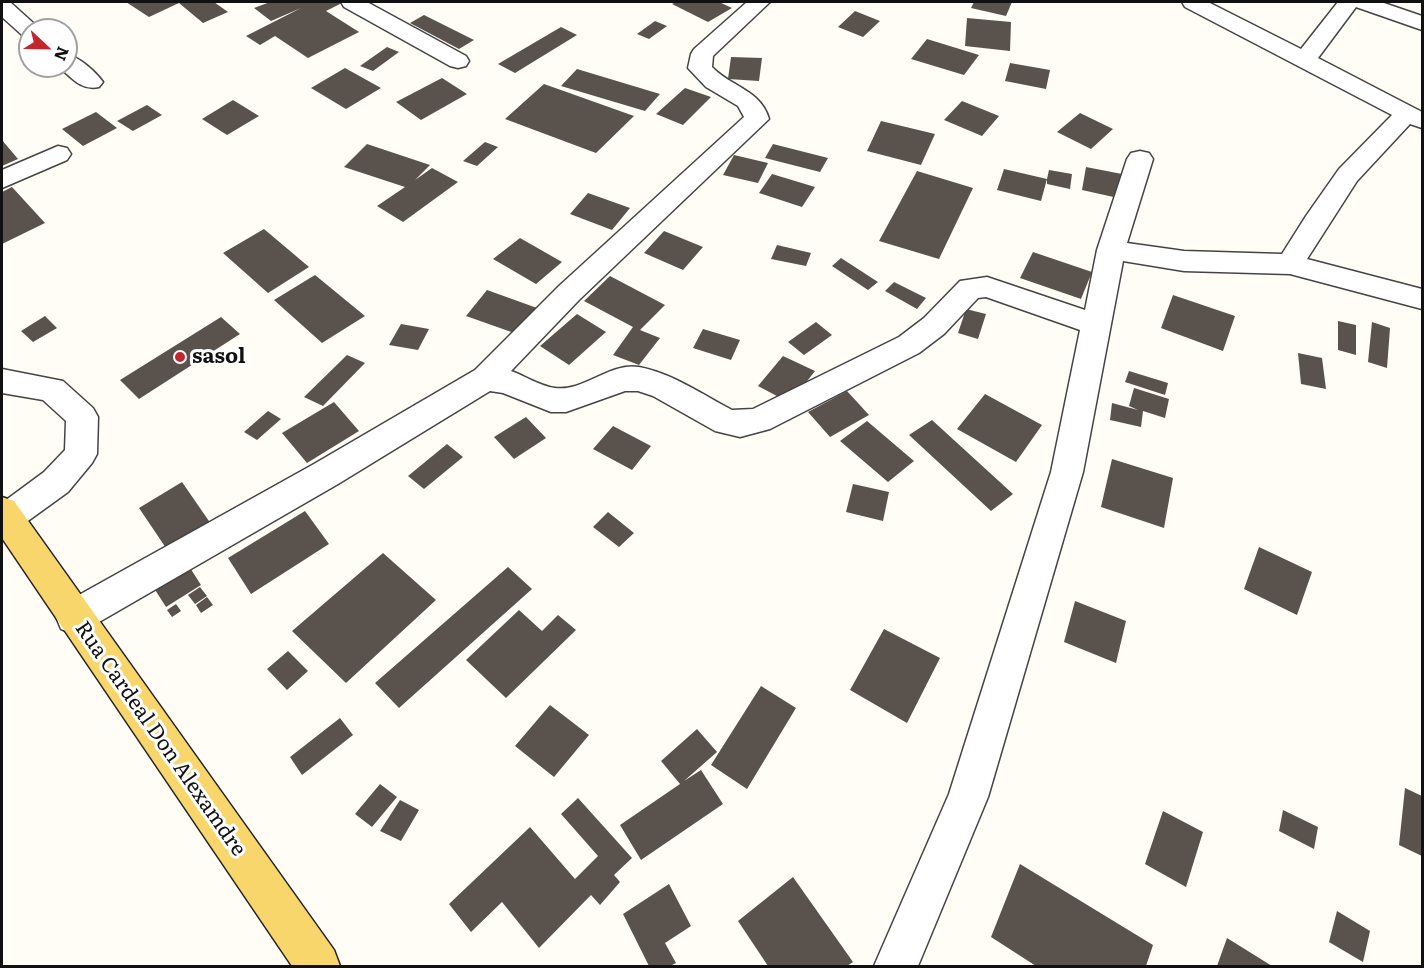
<!DOCTYPE html>
<style>
body{margin:0}
#map{position:relative;width:1424px;height:968px;overflow:hidden;background:#fffdf5;font-family:Literata,serif}
canvas{display:block}
.frame{position:absolute;inset:0;border:3px solid #111;pointer-events:none}
.north{position:absolute;left:18px;top:18px;width:60px;height:60px;box-sizing:border-box;background:#fff;border:2px solid #a0a0a0;border-radius:50%;rotate:112deg;font-size:16px;font-weight:700;line-height:24px;text-align:center;color:#111}
.north::after{content:'';display:block;margin:auto;width:21px;height:27px;background:#c4262e;clip-path:polygon(50% 0,100% 100%,50% 72%,0 100%)}
</style>
<div id="map">
<canvas width="1424" height="968"></canvas>
<div class="frame"></div>
<div class="north">N</div>
</div>
<script>
const ctx = document.querySelector('canvas').getContext('2d');
ctx.lineJoin = 'round';
function fillPath(path, color) { ctx.fillStyle = color; ctx.fill(path, 'evenodd'); }
function stroke(path, color, width, dash) { ctx.strokeStyle = color; ctx.lineWidth = width; ctx.lineCap = dash ? 'butt' : 'round'; ctx.setLineDash(dash || []); ctx.stroke(path); }
function drawText(font, color, halo, rows, align = 'center') {
  ctx.font = font + ' Literata,serif'; ctx.lineWidth = 6; ctx.setLineDash([]); ctx.textBaseline = 'middle'; ctx.strokeStyle = halo; ctx.fillStyle = color; for (const [text, x, y, turn = 0] of rows) {
    ctx.save(); ctx.translate(x, y); ctx.rotate((+turn || 0) * Math.PI / 180); ctx.textAlign = isNaN(turn) ? turn : align; if (halo) ctx.strokeText(text, 0, 0); ctx.fillText(text, 0, 0); ctx.restore();
  }
}
const building = new Path2D(`
 M126,2H176L179,3L149,17Z
 M182,2H214L228,12L203,23L179,3Z
 M270,2H344L326,11L359,32L308,58L275,36L260,45L246,36L301,8L271,21L254,8Z
 M676,2H719L732,8L708,22L672,4Z
 M974,2H1012L1006,16L971,8Z
 M855,11L880,21L863,37L838,27Z
 M424,15L474,40L459,49L410,23Z
 M967,18L1011,22L1010,51L965,46Z
 M655,21L667,26L649,39L637,34Z
 M561,27L577,35L515,73L498,64Z
 M927,39L979,55L964,75L911,59Z
 M387,47L399,52L373,71L360,66Z
 M731,57L762,58L759,81L728,79Z
 M1010,63L1050,70L1046,89L1005,81Z
 M345,68L381,88L346,109L311,88Z
 M577,69L660,94L645,111L561,86Z
 M442,78L467,94L421,120L396,102Z
 M544,84L634,116L596,153L505,119Z
 M685,88L711,97L683,125L656,114Z
 M233,100L259,116L227,135L202,119Z
 M962,101L999,116L982,136L944,120Z
 M147,105L162,115L133,131L117,121Z
 M96,112L117,128L83,146L62,129Z
 M1080,113L1113,129L1091,149L1057,132Z
 M881,121L935,134L921,165L867,151Z
 M2,140L18,159L2,166Z
 M485,142L498,147L477,166L463,161Z
 M367,144L430,165L415,180L432,168L458,182L403,222L377,206L405,187L344,167Z
 M773,144L828,158L820,172L765,158Z
 M734,155L768,163L758,183L723,175Z
 M1086,167L1122,174L1118,198L1082,190Z
 M1004,169L1047,179L1049,170L1072,174L1070,189L1047,184V179L1041,201L997,190Z
 M917,171L973,188L939,259L879,241Z
 M772,174L815,187L802,207L759,193Z
 M12,187L45,223L2,244V192Z
 M588,193L630,208L612,230L570,214Z
 M264,229L309,267L268,293L223,253Z
 M664,231L703,247L683,270L644,253Z
 M520,238L562,262L536,284L493,259Z
 M777,245L811,253L806,266L771,259Z
 M1033,252L1092,272L1081,299L1020,278Z
 M841,258L878,282L868,290L832,266Z
 M315,275L365,316L322,343L274,300Z
 M610,276L665,305L640,330L660,338L639,365L613,355L633,327L584,301Z
 M894,282L926,298L917,309L885,291Z
 M487,290L537,308L517,334L466,316Z
 M1173,295L1235,316L1223,351L1161,328Z
 M966,309L986,314L978,339L958,333Z
 M577,314L606,332L569,365L540,346Z
 M45,316L57,328L33,342L21,331Z
 M221,317L240,334L139,399L120,380Z
 M1338,321L1356,325V355L1338,350Z
 M816,322L832,335L804,355L788,342Z
 M1372,322L1390,328L1387,368L1368,362Z
 M401,324L429,329L418,350L389,345Z
 M703,329L740,340L731,360L693,348Z
 M1298,353L1322,358L1326,389L1301,384Z
 M347,355L365,363L323,406L304,397Z
 M783,356L815,371L790,403L758,386Z
 M1129,371L1168,383L1165,395L1125,382Z
 M1134,388L1169,399L1165,418L1143,411L1141,427L1110,420L1112,403L1138,410L1129,406Z
 M847,391L869,415L830,437L808,412Z
 M985,394L1042,425L1016,462L957,429Z
 M334,402L359,431L307,463L282,433Z
 M268,411L281,419L257,440L244,432Z
 M526,417L546,438L514,459L494,437Z
 M932,420L1013,494L991,511L909,435Z
 M867,421L914,461L888,482L840,441Z
 M613,426L651,446L632,470L593,449Z
 M447,444L463,457L424,489L408,476Z
 M1112,459L1173,478L1164,528L1101,507Z
 M182,482L211,524L168,551L139,508Z
 M853,484L889,492L883,521L846,512Z
 M305,511L329,544L251,594L228,558Z
 M608,512L634,533L619,547L593,527Z
 M1259,547L1312,572L1297,615L1244,589Z
 M383,553L436,600L346,683L292,631Z
 M187,563L201,585L166,607L152,585Z
 M508,567L532,589L399,708L375,683Z
 M200,587L207,596L195,604L188,595Z
 M207,597L213,605L201,613L196,605Z
 M1075,601L1126,621L1116,663L1064,642Z
 M176,604L181,611L172,617L167,610Z
 M519,610L542,631L558,615L576,630L506,698L466,660Z
 M884,629L940,658L907,723L850,690Z
 M288,651L308,671L287,690L267,669Z
 M761,686L796,708L747,789L711,765Z
 M550,705L589,735L554,777L515,746Z
 M340,718L353,735L302,775L290,757Z
 M697,729L717,752L684,781L701,770L723,804L641,860L620,825L680,784L661,761Z
 M380,784L397,797L372,827L355,814Z
 M1405,788L1422,796V856L1399,845Z
 M578,798L632,858L614,875L620,882L600,905L591,895L539,948L502,902L471,932L449,904L530,827L575,879L598,856L561,814Z
 M400,800L419,810L401,841L380,831Z
 M1283,810L1318,827L1314,849L1279,831Z
 M1163,811L1203,832L1186,887L1145,864Z
 M1020,864L1153,945L1146,966H1036L991,937Z
 M793,877L853,962L847,966H768L738,921Z
 M669,884L691,926L665,943L676,963L670,966H649L623,914Z
 M1337,911L1370,931L1363,962L1329,942Z
 M1227,938L1272,966H1217Z`);
const minor = new Path2D(`
 M2,2H10L41,30H30V37L22,35L2,17Z
 M341,2H367L466,56L469,61L466,66L458,68L450,66L344,7Z
 M747,2H770L713,56L712,67C731,87 761,90 769,119L579,300L511,371C525,376 540,386 555,388C583,392 610,362 639,367C672,373 703,395 732,410L753,409L899,337L924,318L960,281L987,277L1085,310L1097,250L1127,159L1131,153L1140,151L1149,153L1153,159L1127,243L1184,251L1282,254L1306,216L1339,169L1392,115L1185,7L1182,2H1208L1301,49L1338,2H1381L1422,16V30L1356,7L1318,58L1422,112V128L1410,124L1357,181L1307,259L1422,289V309L1290,274L1184,271L1123,261L1083,472L988,797L918,966H874L949,794L1051,472L1080,330L986,297L978,298L944,334L919,353L770,429L740,437L715,431L653,396L638,391H625L566,412H551L503,393L490,391L338,484L87,629L74,634L61,629L56,617L61,605L314,464L475,370L559,286L744,117L738,106L706,87L688,68L691,54L694,49Z
 M66,54C79,57 95,71 103,82L99,87C81,91 71,77 58,66H66Z
 M58,146L67,148L71,154L67,160L2,188V170Z
 M2,369L63,381L93,408L98,417L97,454L92,463L68,492L14,531L2,536V503L44,472L65,450L66,421L43,400L2,393Z`);
const major = new Path2D(`
 M2,497L14,501L334,950L340,966H292L2,538Z`);
const markers = [
 [180,357,6,"#c4262e"]
];
const poiNames = [
 ["sasol",192,357]
];
const streetNames = [
 ["Rua Cardeal Don Alexamdre",160,739,55]
];
fillPath(building, '#5a524d');
stroke(minor, '#444', 3);
stroke(major, '#222', 3);
fillPath(minor, '#fff');
fillPath(major, '#f9d66b');
for (const [x, y, r, color] of markers) { const dot = new Path2D(); dot.arc(x, y, r, 0, 2 * Math.PI); ctx.fillStyle = color; ctx.fill(dot); stroke(dot, '#fff', 2); }
drawText('bold 21px', '#111', '#fff', poiNames, 'left');
drawText('21px', '#111', '#fff', streetNames);
</script>
